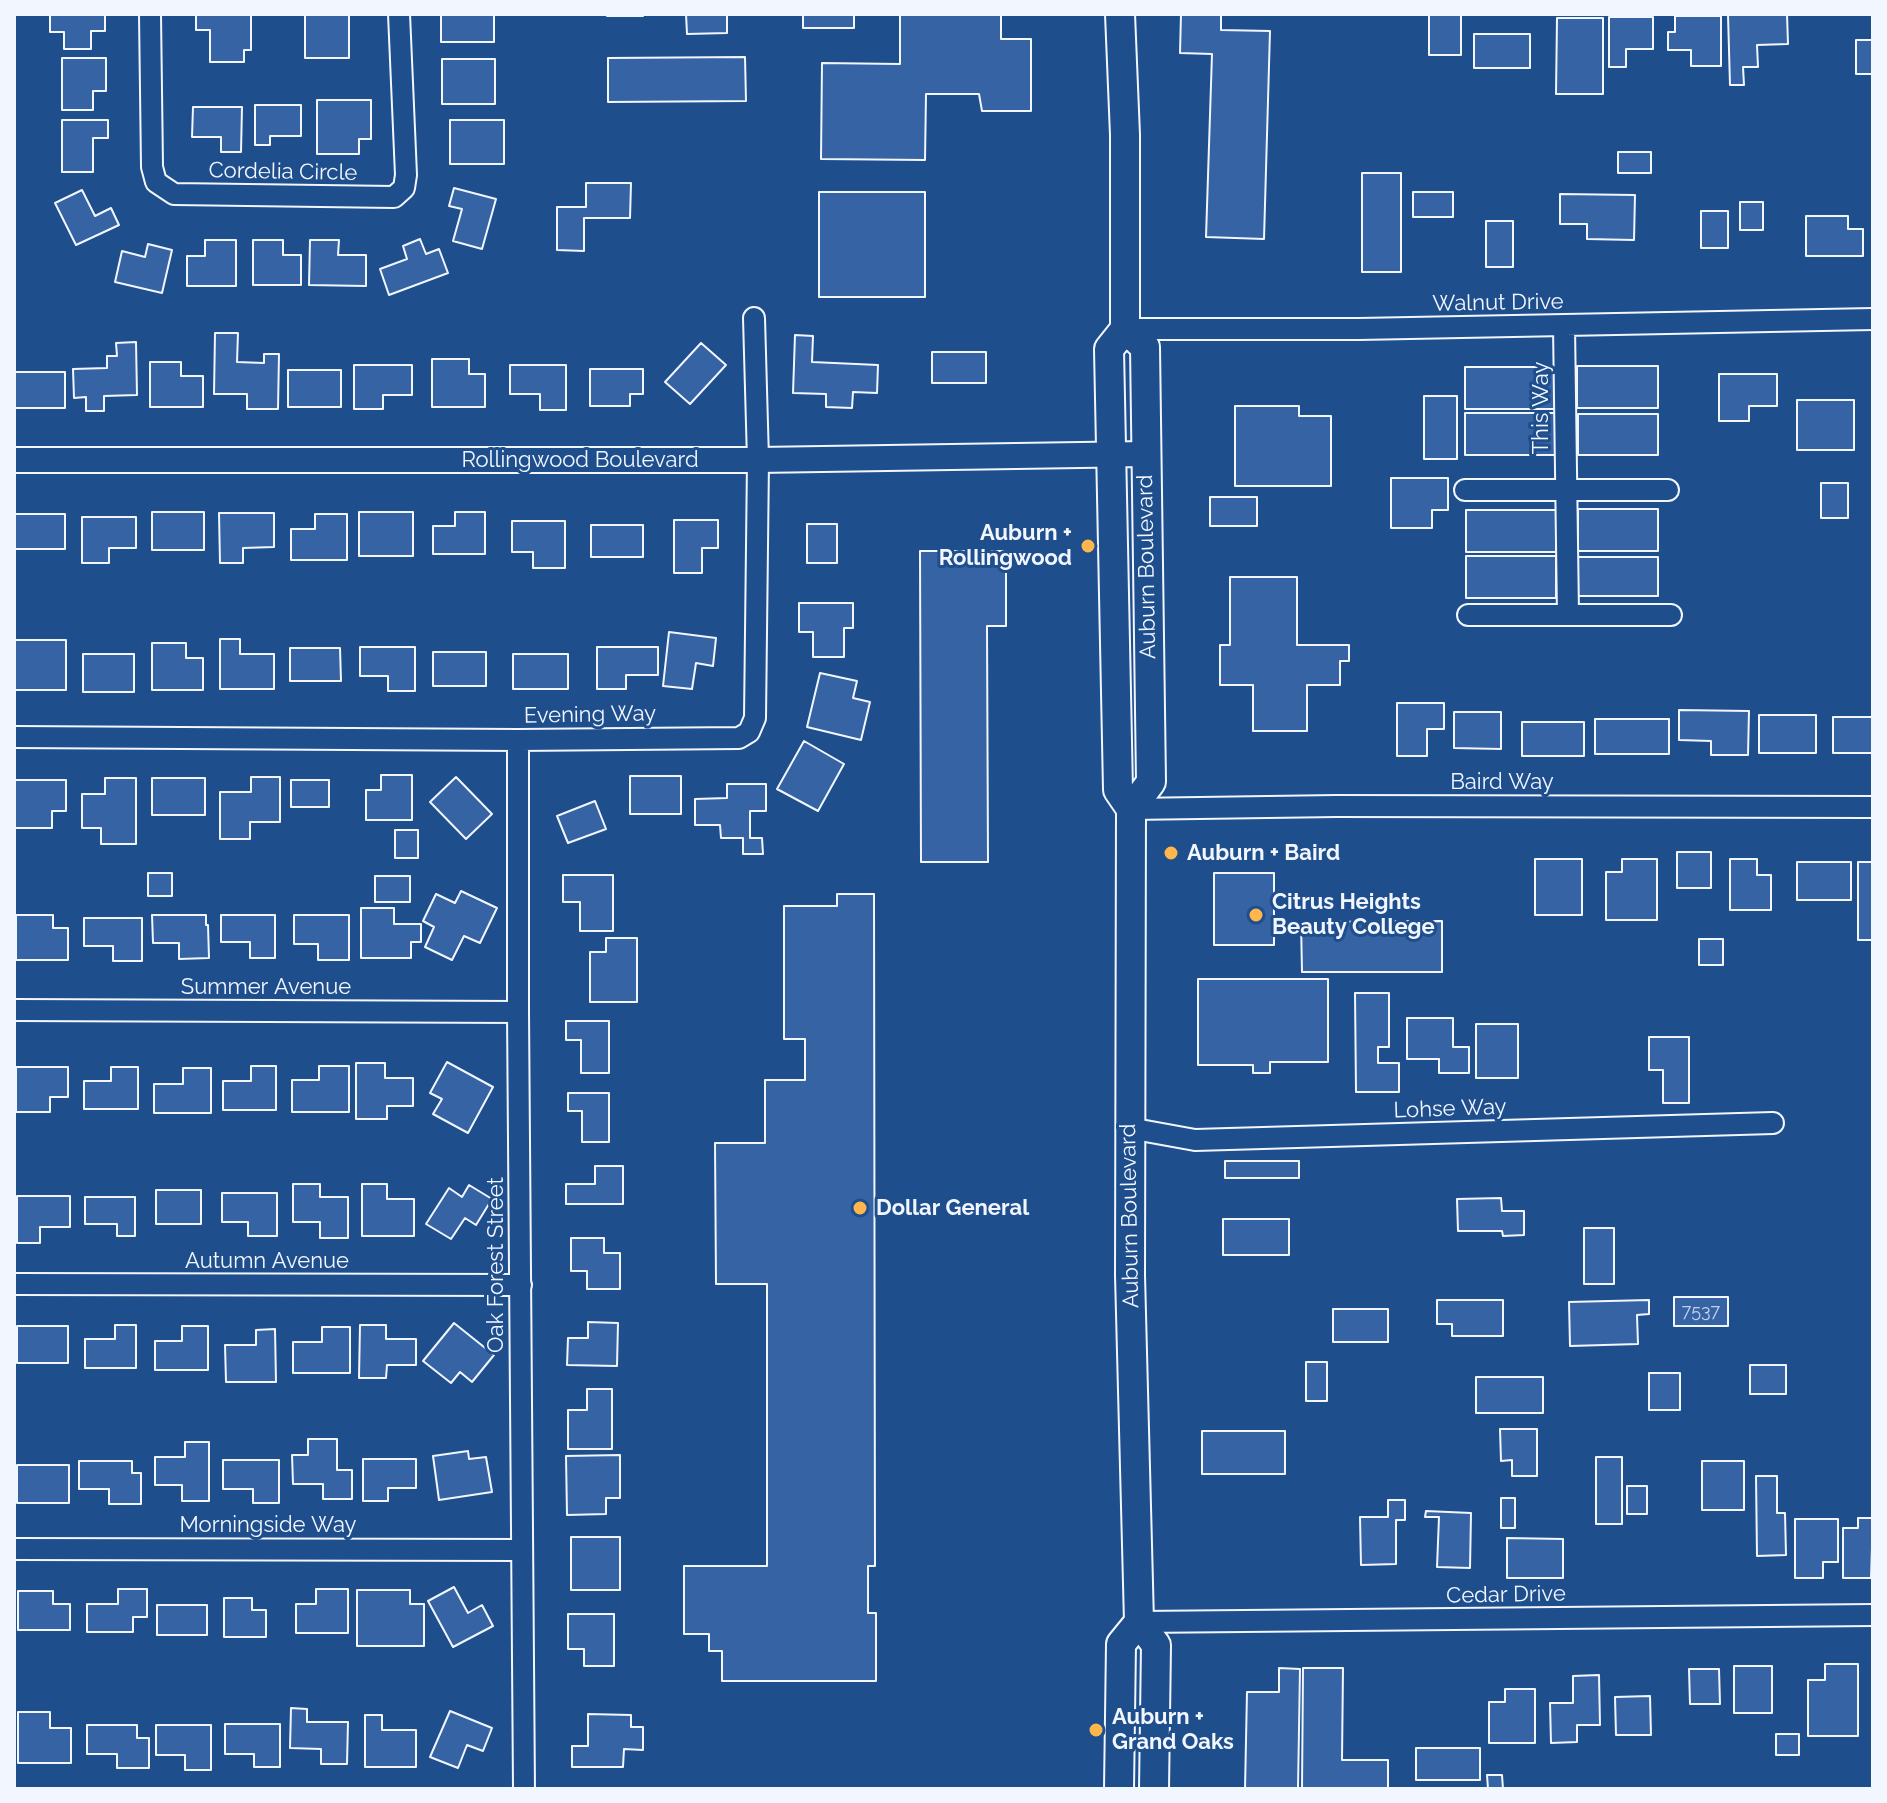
<!DOCTYPE html>
<style>
body{margin:0}
#map{position:relative;width:1887px;height:1803px;overflow:hidden;background:#1f4e8c;font-family:Raleway,sans-serif}
canvas{display:block}
.frame{position:absolute;inset:0;border:16px solid #f2f6ff;pointer-events:none}
</style>
<div id="map">
<canvas width="1887" height="1803"></canvas>
<div class="frame"></div>
</div>
<script>
const ctx = document.querySelector('canvas').getContext('2d');
ctx.lineJoin = 'round';
function fillPath(path, color) { ctx.fillStyle = color; ctx.fill(path, 'evenodd'); }
function stroke(path, color, width, dash) { ctx.strokeStyle = color; ctx.lineWidth = width; ctx.lineCap = dash ? 'butt' : 'round'; ctx.setLineDash(dash || []); ctx.stroke(path); }
function drawText(font, color, halo, rows, align = 'center') {
  ctx.font = font + ' Raleway,sans-serif'; ctx.lineWidth = 6; ctx.setLineDash([]); ctx.textBaseline = 'middle'; ctx.strokeStyle = halo; ctx.fillStyle = color; for (const [text, x, y, turn = 0] of rows) {
    ctx.save(); ctx.translate(x, y); ctx.rotate((+turn || 0) * Math.PI / 180); ctx.textAlign = isNaN(turn) ? turn : align; if (halo) ctx.strokeText(text, 0, 0); ctx.fillText(text, 0, 0); ctx.restore();
  }
}
const building = new Path2D(`
 M50,14H105V31H91V49H64V32H50Z
 M196,14H251V50H244V62H210V30H196Z
 M305,14H349V58H305Z
 M441,14H494V42H441Z
 M607,14H643V16H607Z
 M686,14H727V33L687,34Z
 M803,14H854V28H803Z
 M900,14H1001V39H1031V111H982L979,94H926L925,160L821,159L822,63L900,64Z
 M1181,14H1221V30L1270,31L1264,239L1206,237L1212,54L1180,53Z
 M1429,14H1461V55H1429Z
 M1787,14L1788,44L1757,45L1758,67H1743L1744,85H1730L1728,15Z
 M1675,16H1721V66H1691V50H1668V32H1675Z
 M1609,17H1653V49H1626V67H1609Z
 M1557,18H1603V94H1556Z
 M1474,34H1530V68H1474Z
 M1856,40H1873V74H1856Z
 M745,57L746,101L608,102V58Z
 M62,58H106V91H93V110H62Z
 M442,59H495V104H442Z
 M317,100H371V139H359V154H317Z
 M255,105H301V136H270V145H255Z
 M193,107H242L241,152H221V137H192Z
 M62,120H108V138H93V172H62Z
 M450,120H504V164H450Z
 M1618,152H1651V173H1618Z
 M1362,173H1401V272H1362Z
 M586,183H631L630,218H584V251L557,250V207H586Z
 M454,188L496,199L482,249L453,241L462,209L449,206Z
 M82,190L95,216L111,208L119,225L76,245L55,203Z
 M819,192H925V297H819Z
 M1413,192H1453V217H1413Z
 M1560,194L1635,195L1634,240L1587,239V224H1560Z
 M1740,202H1763V230H1740Z
 M1701,211H1728V248H1701Z
 M1806,216H1848V229H1863V256H1806Z
 M1486,221H1513V267H1486Z
 M420,239L426,254L439,249L448,273L389,295L380,269L407,259L403,246Z
 M205,240H236V286H187V256H205Z
 M253,240H283V255H301V285H253Z
 M310,240H339L338,255H366V286L309,285Z
 M148,244L172,250L162,293L115,282L122,251L145,257Z
 M215,333H238L237,362L264,363V354H279L278,409H247V394H214Z
 M795,335L813,336L812,362L878,365L877,393L853,392L852,408L826,407V394L793,393Z
 M136,342L137,395L104,396V411H86V397L74,398L73,369L107,368V356H117L116,343Z
 M701,343L726,365L690,404L665,382Z
 M932,352H986V383H932Z
 M432,359H469V374H485V407H432Z
 M150,362H181V376H203V407H150Z
 M354,365H412V395H383V409H354Z
 M510,365H566V410H540V394H510Z
 M1577,366H1658V408H1577Z
 M1465,367H1556V409H1465Z
 M590,369H643V394H630V406H590Z
 M288,370H341V407H288Z
 M14,372H65V408H14Z
 M1719,374H1777V406H1749V421H1719Z
 M1424,396H1457V459H1424Z
 M1797,400H1854V450H1797Z
 M1235,406H1299V416H1331V486H1235Z
 M1465,413H1557V455H1465Z
 M1578,414H1658V455H1578Z
 M1391,478H1448V510H1432V528H1391Z
 M1821,483H1848V518H1821Z
 M1210,497H1257V526H1210Z
 M1578,509H1658V551H1578Z
 M1466,510H1556V552H1466Z
 M152,512H204V550H152Z
 M359,512H413V556H359Z
 M455,512H485V554H433V526H455Z
 M219,513H274V547L243,548V563H220Z
 M14,514H65V549H14Z
 M315,514H347V560H291V529H315Z
 M82,517H136V548H109V563H82Z
 M674,520H718V548H702V573H674Z
 M512,521H565V568H533V552H512Z
 M807,524H837V563H807Z
 M591,525H643V557H591Z
 M920,551H1006V626H987L988,862H921Z
 M1466,556H1556V598H1466Z
 M1577,557H1658V596H1577Z
 M1230,577H1297V645H1349V661H1340V685H1307V731H1253V685H1220V645H1230Z
 M799,603H853V628H844V657H813V632H799Z
 M669,632L716,638L713,666L696,663L692,689L663,686Z
 M220,639H240V654H274V689H220Z
 M14,640H66V690H14Z
 M152,643H186V658H203V690H152Z
 M360,647H415V691H388V676H360Z
 M597,647H658V675H626V689H597Z
 M290,648H340L341,681H290Z
 M433,652H486V686H433Z
 M83,654H134V692H83Z
 M513,654H568V689H513Z
 M820,673L857,681L853,698L870,702L861,740L807,727Z
 M1397,703H1444V729H1427V756H1397Z
 M1679,710L1749,711L1748,755H1711V741L1679,740Z
 M1454,712H1501V749L1454,748Z
 M1759,715H1816V753H1759Z
 M1833,717H1873V753H1833Z
 M1595,719H1669V754H1595Z
 M1522,722H1584V756H1522Z
 M804,741L844,764L818,811L777,789Z
 M381,775H412V820H366V790H381Z
 M630,776H681V814H630Z
 M251,777H280V822H250V839H220V792H251Z
 M456,777L492,814L466,839L430,802Z
 M105,778H136V844H101V828H82V794H105Z
 M152,778H205V815H152Z
 M14,780H66V811H52V828H14Z
 M291,780H329V807H291Z
 M727,784H766V811H750V838H762L763,854H743V838H721L720,825H695V799L727,798Z
 M595,801L606,829L568,843L557,816Z
 M395,830H418V858H395Z
 M1677,852H1711V888H1677Z
 M1535,859H1582V915H1535Z
 M1622,859H1657V920H1606V872H1622Z
 M1730,859H1757V875H1771V910H1730Z
 M1797,862H1851V900H1797Z
 M1858,862H1873V940H1858Z
 M148,873H172V896H148Z
 M1214,873H1274V945H1214Z
 M563,875H613V931H580V902H563Z
 M375,876H410V902H375Z
 M461,891L497,908L480,943L464,936L452,960L425,947L434,927L423,921L436,894L455,903Z
 M837,894H874L875,1566H868V1613H876V1681H722V1651H709V1634H684V1566H767V1284H716L715,1143H765V1080H805V1039H784V906H837Z
 M361,908H394V924H421V942H411V958H361Z
 M16,915H53V928H68V960H16Z
 M152,915H206V925H208L209,958L179,959V943H153Z
 M221,915H275V958H250V942H221Z
 M294,915H349V960H318V944H294Z
 M84,918H142V961H113V946H84Z
 M1442,921V972H1302L1301,922Z
 M606,938H637V1002H590V952H606Z
 M1699,939H1723V965H1699Z
 M1198,979H1328V1062H1270V1073H1253V1065H1198Z
 M1355,993H1389V1047H1378V1063H1399V1092H1356Z
 M1407,1018H1453V1047H1469V1073H1439V1059H1407Z
 M566,1021H609V1073H581V1040H566Z
 M1476,1024H1518V1078H1476Z
 M1649,1037H1689V1103H1663V1070H1649Z
 M447,1062L493,1087L468,1133L433,1114L442,1099L430,1093Z
 M356,1063H385V1078H413V1106H387V1119H356Z
 M251,1066H276V1110H223V1081H251Z
 M319,1066H349V1112H292V1080H319Z
 M16,1067H68V1097H50V1112H16Z
 M111,1067H138V1109H84V1081H111Z
 M183,1068H211V1113H154V1084H183Z
 M568,1093H609V1142H582V1111H568Z
 M1225,1161H1299V1178H1225Z
 M595,1166H623V1204H566V1184H595Z
 M293,1184H320V1197H348V1238H320V1222H293Z
 M362,1184H387V1199H414V1236H362Z
 M469,1185L492,1199L476,1225L465,1218L451,1239L426,1224L449,1188L462,1197Z
 M156,1190H201V1224H156Z
 M222,1193H277V1236H248V1222H222Z
 M17,1196H70V1227H40V1243H17Z
 M85,1197H135V1236H117V1224H85Z
 M1501,1198L1502,1211H1524V1235L1503,1236L1502,1231H1458L1457,1199Z
 M1223,1219H1289V1255H1223Z
 M1584,1228H1614V1284H1584Z
 M571,1238H604V1253H620V1289H587V1271H571Z
 M1674,1297H1728V1326H1674Z
 M1437,1300H1503V1336H1452V1324H1437Z
 M1649,1300V1314L1637,1315L1638,1344L1570,1346L1569,1302Z
 M1333,1309H1388V1342H1333Z
 M588,1322L618,1323L617,1366L567,1365L568,1338H588Z
 M454,1323L494,1355L472,1382L460,1372L451,1383L423,1361Z
 M115,1325H136V1368H85V1339H115Z
 M360,1325H386V1339H416V1365H387L386,1378H359Z
 M17,1326H68V1363H17Z
 M182,1326H208V1370H155V1341H182Z
 M322,1327H350V1373H293V1342H322Z
 M275,1329L276,1382H226L225,1345H256V1330Z
 M1306,1362H1327V1401H1306Z
 M1750,1365H1786V1394H1750Z
 M1649,1373H1680V1410H1649Z
 M1476,1377H1543V1413H1476Z
 M587,1389H612V1449H568V1410H587Z
 M1500,1429H1537V1476H1512V1460L1501,1461Z
 M1202,1431H1285V1474H1202Z
 M308,1439H337V1470H352V1499H323V1484H293L292,1455H308Z
 M185,1442H209V1501H182V1485H155V1457H185Z
 M468,1451L469,1459L486,1457L492,1492L439,1500L433,1456Z
 M620,1455V1498H606V1514L567,1515L566,1456Z
 M1596,1457H1622V1524H1596Z
 M363,1459H416V1488H388V1501H363Z
 M223,1460H279V1503H253V1489H223Z
 M79,1461H132V1473H141V1504H109V1489H79Z
 M1702,1461H1744V1510H1702Z
 M17,1465H69V1503H17Z
 M1756,1476H1777V1513H1785L1786,1555L1757,1556Z
 M1627,1486H1647V1514H1627Z
 M1501,1498H1515V1528H1501Z
 M1388,1500H1405V1520H1396V1564L1361,1565L1360,1517H1388Z
 M1426,1511L1471,1513L1470,1568L1437,1567L1439,1517H1425Z
 M1858,1518H1873L1871,1578H1843V1528H1858Z
 M1795,1519H1838V1562H1823V1578H1795Z
 M571,1537H620V1590H571Z
 M1507,1538L1563,1539V1578H1507Z
 M454,1587L468,1613L482,1605L493,1626L453,1647L428,1601Z
 M118,1589H147V1617H133V1632H87V1604H118Z
 M316,1589H348V1633H296V1604H316Z
 M357,1590H410V1604H424V1646H357Z
 M18,1591H53V1604H70V1630H18Z
 M224,1598H252V1610H266V1637H224Z
 M157,1605H207V1635H157Z
 M568,1614H614V1666H584V1649H568Z
 M1825,1664H1858V1736H1808V1680H1825Z
 M1734,1666H1772V1713H1734Z
 M1279,1668L1300,1669L1298,1789H1245L1247,1692H1279Z
 M1303,1668H1343L1342,1760H1388V1789H1302Z
 M1689,1669H1719L1720,1704H1690Z
 M1599,1675L1600,1725H1577V1742L1551,1743L1550,1703H1573V1676Z
 M1505,1689H1535V1743H1489V1702H1505Z
 M1650,1696L1651,1735H1616L1615,1697Z
 M291,1708L307,1709V1722H348L347,1764H321V1749L290,1748Z
 M450,1711L492,1728L483,1751L467,1745L458,1768L430,1757Z
 M18,1712H50V1728H71V1763H18Z
 M588,1714L631,1715V1727H643V1750L624,1749L623,1767H572V1746H588Z
 M365,1715H382V1730H416V1767H365Z
 M225,1724H280V1767H254V1754H225Z
 M87,1725H137V1738H149V1768H117V1754H87Z
 M156,1725H211V1770H185V1755H156Z
 M1776,1734H1799V1755H1776Z
 M1416,1748H1480V1780H1416Z
 M1487,1775H1502L1503,1789H1488Z`);
const minor = new Path2D(`
 M150,14L152,167L156,182L174,194L394,197L404,188L406,175L399,14
 M1564,326L1568,615
 M1125,329H1359L1873,319
 M1465,490H1668
 M1468,615H1671
 M14,737L518,740L739,738L749,732L755,718L758,460L754,318
 M518,740V1012L524,1789
 M1131,809L1336,806L1873,807
 M14,1010L518,1012
 M1129,1128L1195,1140L1773,1123
 M14,1284L521,1285
 M14,1549L522,1550
 M1139,1622L1873,1615`);
const tertiary = new Path2D(`
 M14,460H758L1145,454`);
const secondary = new Path2D(`
 M1120,14L1125,135V329L1109,349L1118,790L1131,809
 M1125,329L1145,347L1151,782L1131,809L1130,1275L1139,1622L1156,1645L1154,1789
 M1119,1789L1121,1644L1139,1622`);
const markers = [
 [1088,546,8,"#ffb74d"],
 [1171,853,8,"#ffb74d"],
 [1256,915,8,"#ffb74d"],
 [860,1208,8,"#ffb74d"],
 [1096,1730,8,"#ffb74d"]
];
const numberNames = [
 ["7537",1701,1312]
];
const streetNames = [
 ["Cordelia Circle",283,172,1],
 ["Walnut Drive",1498,303,-1],
 ["This Way",1541,408,-90],
 ["Rollingwood Boulevard",580,460],
 ["Auburn Boulevard",1147,567,-91],
 ["Evening Way",590,715,-1],
 ["Baird Way",1502,782],
 ["Summer Avenue",266,987],
 ["Lohse Way",1450,1109,-2],
 ["Auburn Boulevard",1130,1216,-91],
 ["Autumn Avenue",267,1261],
 ["Oak Forest Street",496,1265,-90],
 ["Morningside Way",268,1525],
 ["Cedar Drive",1506,1595,-1]
];
const poiNames = [
 ["Auburn +",1072,533,"right"],
 ["Rollingwood",1072,558,"right"],
 ["Auburn + Baird",1187,853],
 ["Citrus Heights",1272,902],
 ["Beauty College",1272,927],
 ["Dollar General",876,1208],
 ["Auburn +",1112,1717],
 ["Grand Oaks",1112,1742]
];
fillPath(building, '#3563a3');
stroke(building, '#f2f6ff', 2);
stroke(minor, '#f2f6ff', 24);
stroke(tertiary, '#f2f6ff', 28);
stroke(secondary, '#f2f6ff', 32);
stroke(minor, '#1f4e8c', 20);
stroke(tertiary, '#1f4e8c', 24);
stroke(secondary, '#1f4e8c', 28);
for (const [x, y, r, color] of markers) { const dot = new Path2D(); dot.arc(x, y, r, 0, 2 * Math.PI); ctx.fillStyle = color; ctx.fill(dot); stroke(dot, '#1f4e8c', 3); }
drawText('18px', '#c3d1e8', null, numberNames);
drawText('22px', '#f2f6ff', '#1f4e8c', streetNames);
drawText('bold 22px', '#f2f6ff', '#1f4e8c', poiNames, 'left');
</script>
